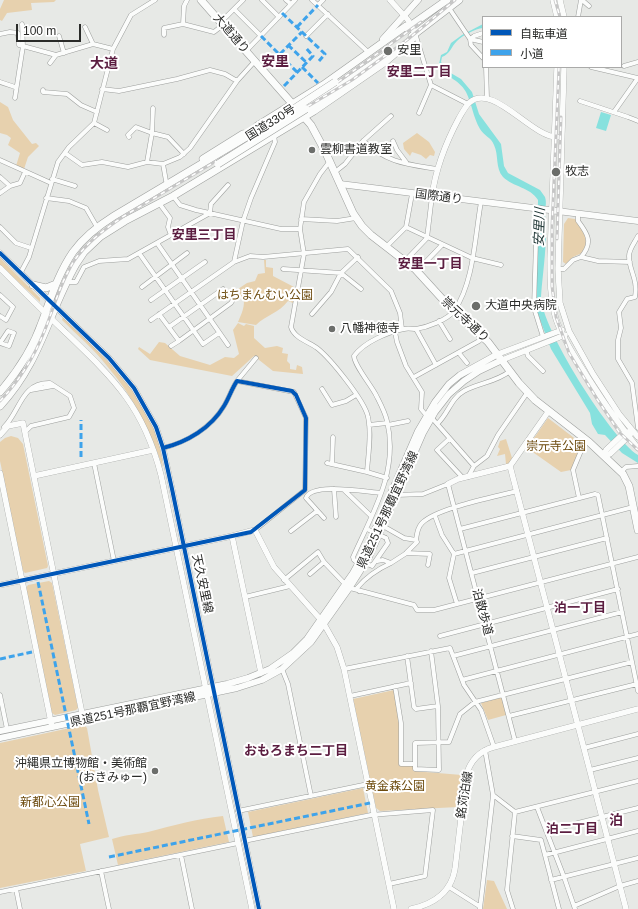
<!DOCTYPE html>
<meta charset="utf-8">
<style>
body{margin:0}
#map{position:relative;width:638px;height:909px;overflow:hidden;background:#e7e9e6;font-family:Arial,"Noto Sans JP",sans-serif}
canvas{display:block}
.legend{position:absolute;left:482px;top:16px;width:140px;height:52px;box-sizing:border-box;background:#fff;border:1px solid #aaaaa9;margin:0;padding:5px 7px;list-style:none;font-size:12px;color:#2a2b29}
.legend li{display:flex;align-items:center;gap:8px;height:20px}
.legend b{width:20px;border:1px solid #aaaaa9}
.scale{position:absolute;left:16px;top:24px;width:65px;height:18px;box-sizing:border-box;border:2px solid #2a2b29;border-top:0;padding-left:5px;font-size:12px;line-height:14px;white-space:nowrap;color:#2a2b29;-webkit-text-stroke:3px #fff;paint-order:stroke}
</style>
<div id="map">
<canvas width="638" height="909"></canvas>
<ul class="legend">
<li><b style="height:5px;background:#0057b8"></b>自転車道</li>
<li><b style="height:5px;background:#3ea3eb"></b>小道</li>
</ul>
<div class="scale">100 m</div>
</div>
<script>
const ctx = document.querySelector('canvas').getContext('2d');
ctx.lineJoin = 'round';
function fillPath(path, color) { ctx.fillStyle = color; ctx.fill(path, 'evenodd'); }
function stroke(path, color, width, dash) { ctx.strokeStyle = color; ctx.lineWidth = width; ctx.lineCap = dash ? 'butt' : 'round'; ctx.setLineDash(dash || []); ctx.stroke(path); }
function drawText(font, color, halo, rows, align = 'center') {
  ctx.font = font + ' Arial,"Noto Sans JP",sans-serif'; ctx.lineWidth = 4; ctx.setLineDash([]); ctx.textBaseline = 'middle'; ctx.strokeStyle = halo; ctx.fillStyle = color; for (const [text, x, y, turn = 0] of rows) {
    ctx.save(); ctx.translate(x, y); ctx.rotate((+turn || 0) * Math.PI / 180); ctx.textAlign = isNaN(turn) ? turn : align; if (halo) ctx.strokeText(text, 0, 0); ctx.fillText(text, 0, 0); ctx.restore();
  }
}
const green = new Path2D(`
 M4,0H56L54,2L31,3L32,10L7,13L2,21L0,20V9Z
 M0,102L8,107L13,120L32,144L36,143L39,146L28,157L24,169L16,166L20,153L8,145L11,138L7,135L0,133Z
 M417,133L429,142L435,152L434,156L430,155L426,159L421,155L412,152L410,156L404,149L403,143Z
 M568,218L575,219L585,234L586,244L582,253L573,257L566,264L563,262L564,224Z
 M0,258L40,298V302L0,265Z
 M264,260H266V267L273,268V276L294,287L293,303L288,301C279,313 266,315 256,325L238,322C241,315 246,305 243,298C241,296 237,294 235,291L247,283L255,281L258,274L265,273Z
 M63,317C72,324 81,334 90,343C124,376 160,417 163,468C150,430 133,396 107,366C94,349 77,335 62,320Z
 M238,323L244,326L246,324L254,326V338L265,348L277,346L283,348L282,353L288,354L287,361L290,364V369L296,370L297,365L302,367L303,374L273,371L254,356L232,376L150,360L138,349L139,347L150,354L159,342L165,343L180,356L210,365L225,357L234,358L239,354L233,330Z
 M548,418L582,444L571,470L561,472L527,448Z
 M11,436L18,438L23,444L48,566L47,568L25,573L23,571L0,461V442L5,438Z
 M506,439L512,458L509,464H506L505,454L497,456L500,449L498,447L500,441Z
 M49,581L52,583L78,708L76,710L55,715L52,713L26,588L28,585Z
 M394,690L399,723L400,765H413V771L462,775L458,807L380,811L376,808L353,699Z
 M502,697L506,715L488,720L481,703Z
 M84,725L87,728L98,790L109,837L80,844L86,871L0,888V743Z
 M363,788L368,813L253,837L248,812Z
 M223,816L229,842L118,865L112,839C124,835 138,834 148,832C174,825 197,819 223,816Z
 M487,880L494,881L507,909H483Z`);
const water = new Path2D(`
 M483,24V28C475,29 463,35 457,41C451,47 450,54 442,57L441,62L449,72L461,79L472,92L479,114L501,144L504,166L508,173L540,190L545,197C547,203 545,208 545,215C548,240 543,270 541,296C540,326 611,439 638,455V463L622,453L605,435L598,434L592,424L590,413L551,349L536,309L538,200C530,187 513,187 503,177C495,168 499,155 494,145C491,137 484,136 480,129C473,117 472,104 466,92C459,79 444,77 439,64L441,55L447,52L451,43L462,35Z
 M601,112L611,115L606,131L596,128Z`);
const minor = new Path2D(`
 M262,0L279,17
 M286,0L291,4
 M312,0L367,51
 M582,0L589,6
 M318,5L323,0
 M449,8L470,39L483,42
 M234,9L261,36
 M578,17L581,0
 M221,22L243,0
 M22,24L23,46
 M183,24L184,6L187,0
 M85,27L93,44
 M415,33L431,85L468,104
 M0,34L10,32L18,33L19,45L23,46
 M164,35V28L183,24L214,32L223,25
 M59,36L64,53
 M306,36L328,14
 M470,39L471,45L483,58
 M470,39L474,36L483,33
 M246,51L295,0
 M50,63L56,55
 M624,66L638,62
 M486,67L487,98
 M591,67L638,78L614,112
 M0,82L15,87
 M102,89L119,91L177,79L210,70L225,74L237,81
 M43,90V92L67,94L81,105L97,112
 M15,98L23,46L56,55L93,44L113,49
 M580,101L628,117L638,121
 M153,108L152,133L168,137L184,154
 M419,113L431,85
 M94,123L107,130
 M129,137L128,135L136,127L152,133L147,162
 M363,141L391,116
 M393,141L397,150L406,162
 M65,153L82,165L102,162L128,167L147,162L163,164L180,157L190,148L237,81L255,61
 M0,160L51,183
 M330,161L320,174L304,202L300,229L304,254L291,327C294,338 309,342 317,348C330,358 365,401 368,417C372,434 368,455 367,472L387,478
 M163,164L166,181
 M335,172L345,164L363,141C388,163 406,164 437,169
 M0,177L10,186
 M52,179L75,186
 M0,193L10,186L20,183L25,172
 M173,196L180,205L196,210L281,229H300
 M46,198L69,201L86,208L97,227
 M159,203L170,218L168,227L171,235
 M537,208L534,308L543,337
 M301,219L337,221L356,218
 M0,227L16,243L31,248
 M406,227L412,194
 M157,243L228,345
 M386,247L406,227L472,258L501,265
 M139,253L203,344L219,333
 M581,257L598,261L630,262
 M405,261L427,238L432,196
 M234,262L243,221L251,198L275,142L274,135
 M283,269L341,273L361,289
 M558,269H564L573,260L581,257C594,242 587,233 578,221V213
 M417,271L442,245
 M21,272L29,257L58,162L69,147L94,123L113,49L131,15L155,0
 M67,282H76L84,267L99,261L128,259L210,213L211,204L228,185
 M142,287L187,253
 M0,295L13,307L6,320L0,316
 M635,297L627,299L619,312L621,328L618,340V359L632,383L638,428
 M635,297C638,278 629,271 629,256C629,249 635,242 638,236
 M151,300L205,262
 M159,314L179,341L171,346
 M312,314L331,292L341,273L358,257
 M151,320L234,262L250,256L263,257L348,249L391,291L400,313L402,329
 M439,321L450,339
 M169,327L223,289
 M416,329L436,365
 M395,332L397,342L406,366L422,392L421,409L426,415
 M179,341L231,303L236,295
 M0,343L9,346L14,333L8,331L0,343
 M526,350L528,356L543,371
 M459,353L467,363
 M414,377L479,341L483,337
 M237,381L256,358
 M322,389L332,405L346,401L356,395
 M31,390L53,386
 M431,417L474,466
 M438,423C448,414 451,398 464,391C478,383 497,382 510,371
 M369,425L387,423
 M388,425L408,421
 M4,427C20,412 21,382 50,383L70,396L74,408L69,417L31,426L25,432
 M449,439L437,450L463,478
 M163,448C187,442 211,428 224,406C229,398 232,388 237,381L294,392L306,418L305,490L255,530
 M94,463L114,561
 M327,463L367,472
 M332,464L333,437
 M621,472L626,467L638,466
 M468,477L474,466L487,456L498,435L527,393
 M334,489L336,517
 M344,490L371,516
 M397,495L423,494L448,484L515,741
 M579,498L573,470L586,439
 M435,516L442,535L454,554L633,507
 M324,518L306,498C311,482 366,492 381,493
 M383,526L404,538L416,540
 M460,529L595,494L598,495L638,691
 M291,531L317,511
 M406,553L430,554L428,565
 M454,554L449,578L457,604
 M377,561L383,560L391,563L405,554L417,542L416,540C417,534 417,528 422,523C437,508 494,497 517,491
 M365,563L372,566L388,543L386,538
 M359,564L354,560L353,557C373,512 399,471 387,421C385,412 380,403 376,395C371,385 354,365 354,356C364,342 388,332 404,329C408,328 412,329 416,329C428,327 447,320 454,311C474,283 475,235 481,202
 M472,573L607,538
 M310,574L324,562
 M284,580L318,552L324,562L345,584
 M350,588L414,605L417,610H434L638,557
 M359,591L357,588C366,577 378,569 391,563
 M245,597L290,586
 M440,636L618,589
 M431,651L438,706L439,770L415,769V743L449,742L460,714L475,702L632,662
 M407,656L414,707L416,709L438,706
 M453,656L622,612
 M282,669L288,684L311,796
 M344,669L450,648L464,685L481,710L494,747
 M462,680L638,634
 M395,686L401,723V764H415
 M0,695L7,729
 M350,696L411,683
 M509,716L637,684
 M584,748L638,734
 M485,750L493,795L515,812L638,781
 M590,770L638,758
 M537,807L564,877L575,909
 M238,811L368,784
 M546,831L638,808
 M512,836L541,840L559,909
 M244,841L371,815L433,810L425,876L389,884
 M181,855L192,909
 M545,855L638,831
 M101,871L109,909
 M551,880L638,858
 M449,887L479,906L480,909
 M16,889L20,909
 M0,892L238,843
 M574,906L620,886L638,881
 M480,909L493,795
 M513,909L507,890L515,812`);
const tertiary = new Path2D(`
 M390,0L408,20L415,33
 M553,0L557,17
 M560,0L564,17
 M557,67L550,258C550,278 550,299 556,319C561,335 571,350 580,365C598,394 616,421 638,448
 M564,67L558,269L560,303L569,331L593,374L619,414L638,437
 M432,196C436,167 445,144 459,118C462,113 465,107 469,103C492,81 531,137 557,137
 M0,253L109,358L134,388L156,427L163,448L172,489L259,909
 M0,268C21,289 42,310 63,330C113,378 143,405 161,475L252,909
 M498,354L562,330
 M502,360L565,335
 M0,435L8,426L23,423L83,718
 M604,456L606,450L625,432H628
 M604,456L610,454L630,435
 M510,466L626,909
 M0,473L52,727
 M34,476L153,450
 M448,484L458,479L510,466L548,412
 M232,536L261,673
 M0,585L232,536L255,530L274,567L321,620
 M324,624L337,647L344,669L394,909
 M411,909C434,904 451,893 455,869L466,776C470,761 479,751 494,747L638,709`);
const secondary = new Path2D(`
 M383,39L418,0
 M340,184L638,221
 M0,731L227,684L248,678L270,669L293,653L307,639L353,573L367,548L418,431L435,402L449,384L460,375L498,354
 M0,738L237,688L262,680L282,669L311,642L350,587L369,557L423,433L435,412L449,394L464,381L479,371L502,360`);
const primary = new Path2D(`
 M201,0L311,125L325,151L353,213L362,226L371,235L415,269L446,303L488,342L519,383L535,400L589,442L623,474L629,486L638,530`);
const trunk = new Path2D(`
 M407,28L447,0
 M412,36L459,0
 M306,109L389,53
 M257,126L323,85L406,26L411,25
 M203,159L243,134
 M98,238L125,221L173,196L314,111L385,62L412,39L415,33
 M33,285L46,288L56,284
 M0,392C18,371 33,348 42,322C51,298 58,274 73,252C84,237 98,226 114,216L292,110
 M0,406C41,362 48,313 76,264L84,252L101,236`);
const rail = new Path2D(`
 M555,0L560,17
 M559,67L552,226V286L556,317L569,353L597,399L619,432L638,450
 M338,82L421,22
 M557,239L561,117
 M0,401C19,381 34,357 44,332C54,308 60,283 74,261C87,242 105,229 124,216L352,80L407,40L455,0`);
const minorBridge = new Path2D(`
 M369,530L386,538`);
const trunkBridge = new Path2D(`
 M292,110L335,82
 M218,164L306,109`);
const quiet = new Path2D(`
 M282,13L325,54L319,61
 M297,27L318,5
 M261,36L297,72
 M288,45L307,63
 M280,54L302,32
 M302,67L318,83
 M284,86L313,56L305,47
 M81,457V420
 M38,582L89,824
 M0,659L32,652
 M109,857L370,803`);
const cycleway = new Path2D(`
 M0,253L109,358L134,388L156,427L163,448L172,489L259,909
 M0,585L251,532L305,490L306,418L296,395L292,391L237,381C232,388 229,398 224,406C211,428 187,442 163,448`);
const markers = [
 [388,51,5,"#6c6e6b"],
 [312,150,4,"#6c6e6b"],
 [556,172,5,"#6c6e6b"],
 [476,306,5,"#6c6e6b"],
 [332,329,4,"#6c6e6b"],
 [155,771,4,"#6c6e6b"]
];
const streetNames = [
 ["大道通り",231,34,49],
 ["国道330号",271,123,-32],
 ["国際通り",439,197,7],
 ["崇元寺通り",465,320,43],
 ["県道251号那覇宜野湾線",388,510,-65],
 ["天久安里線",202,584,78],
 ["泊散歩道",482,612,75],
 ["県道251号那覇宜野湾線",133,710,-12],
 ["銘苅泊線",465,795,-81]
];
const poiNames = [
 ["安里",397,51],
 ["雲柳書道教室",320,150],
 ["牧志",565,172],
 ["大道中央病院",485,306],
 ["八幡神徳寺",340,329],
 ["沖縄県立博物館・美術館",147,764,"right"],
 ["(おきみゅー)",147,778,"right"]
];
const parkNames = [
 ["はちまんむい公園",265,296],
 ["崇元寺公園",556,447],
 ["黄金森公園",395,787],
 ["新都心公園",50,803]
];
const neighbourhoodNames = [
 ["安里二丁目",419,72],
 ["安里三丁目",204,235],
 ["安里一丁目",430,264],
 ["泊一丁目",580,608],
 ["おもろまち二丁目",296,751],
 ["泊二丁目",572,829]
];
const waterNames = [
 ["安里川",540,227,-88]
];
const quarterNames = [
 ["安里",275,62],
 ["大道",104,64],
 ["泊",616,821]
];
fillPath(green, '#e7d1ae');
fillPath(water, '#87e1de');
stroke(minor, '#9d9f9d', 5);
stroke(tertiary, '#9d9f9d', 6);
stroke(secondary, '#9d9f9d', 7);
stroke(primary, '#9d9f9d', 8);
stroke(trunk, '#9d9f9d', 8);
stroke(minor, '#fbfcfb', 4);
stroke(tertiary, '#fbfcfb', 5.5);
stroke(secondary, '#fbfcfb', 6);
stroke(primary, '#fbfcfb', 7);
stroke(trunk, '#fbfcfb', 7);
stroke(rail, '#c6c6c6', 3);
stroke(rail, '#fff', 1.5, [4.5]);
stroke(minorBridge, '#9d9f9d', 5, []);
stroke(trunkBridge, '#9d9f9d', 8, []);
stroke(minorBridge, '#fbfcfb', 4);
stroke(trunkBridge, '#fbfcfb', 7);
stroke(quiet, '#3ea3eb', 3, [6, 3]);
stroke(cycleway, '#0057b8', 4);
for (const [x, y, r, color] of markers) { const dot = new Path2D(); dot.arc(x, y, r, 0, 2 * Math.PI); ctx.fillStyle = color; ctx.fill(dot); stroke(dot, '#fff', 1.5); }
drawText('12px', '#2a2b29', '#fff', streetNames);
drawText('12px', '#2a2b29', '#fff', poiNames, 'left');
drawText('12px', '#6d4b0e', '#fff', parkNames);
drawText('bold 13px', '#5b1d40', '#fff', neighbourhoodNames);
drawText('italic 13px', '#213837', '#fff', waterNames);
drawText('bold 14px', '#5b1d40', '#fff', quarterNames);
</script>
